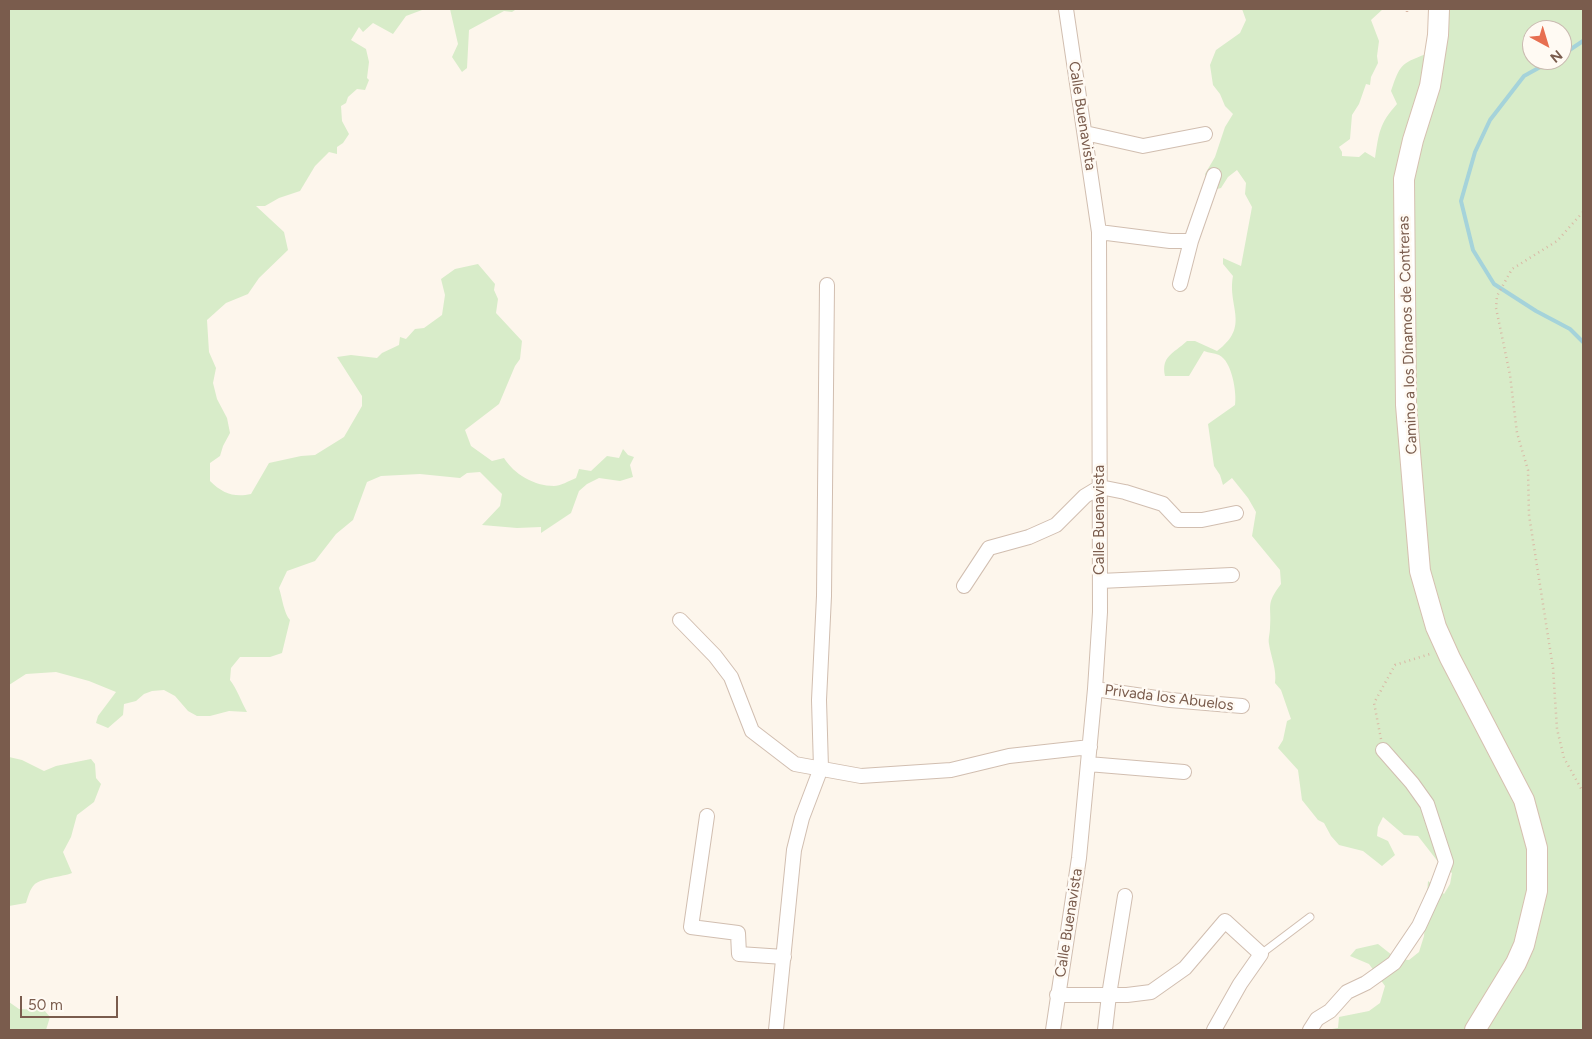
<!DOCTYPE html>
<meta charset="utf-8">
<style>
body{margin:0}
#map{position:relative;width:1592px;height:1039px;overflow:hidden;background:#fdf6ec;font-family:Figtree,sans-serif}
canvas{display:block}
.frame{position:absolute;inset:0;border:10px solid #7a5c4d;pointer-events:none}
.north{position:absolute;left:1522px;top:20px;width:50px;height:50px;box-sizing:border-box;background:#fffaf3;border:1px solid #cabbb1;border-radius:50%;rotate:141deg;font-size:14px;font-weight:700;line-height:20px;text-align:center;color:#7a5c4d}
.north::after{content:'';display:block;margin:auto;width:18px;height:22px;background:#e76f51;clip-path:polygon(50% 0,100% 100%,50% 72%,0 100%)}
.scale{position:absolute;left:20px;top:996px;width:98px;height:22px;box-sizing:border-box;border:2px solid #7a5c4d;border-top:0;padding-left:6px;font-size:15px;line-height:18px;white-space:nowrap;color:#7a5c4d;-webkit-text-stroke:4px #fffaf3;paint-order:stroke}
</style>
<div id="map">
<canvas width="1592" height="1039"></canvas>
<div class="frame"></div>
<div class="north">N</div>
<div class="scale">50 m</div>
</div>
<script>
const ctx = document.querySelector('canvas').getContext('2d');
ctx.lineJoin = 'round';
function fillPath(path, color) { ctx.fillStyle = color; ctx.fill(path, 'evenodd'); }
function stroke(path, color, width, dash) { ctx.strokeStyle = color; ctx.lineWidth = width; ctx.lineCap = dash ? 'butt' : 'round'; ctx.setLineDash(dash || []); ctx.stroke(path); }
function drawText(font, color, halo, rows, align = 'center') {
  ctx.font = font + ' Figtree,sans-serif'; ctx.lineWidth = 5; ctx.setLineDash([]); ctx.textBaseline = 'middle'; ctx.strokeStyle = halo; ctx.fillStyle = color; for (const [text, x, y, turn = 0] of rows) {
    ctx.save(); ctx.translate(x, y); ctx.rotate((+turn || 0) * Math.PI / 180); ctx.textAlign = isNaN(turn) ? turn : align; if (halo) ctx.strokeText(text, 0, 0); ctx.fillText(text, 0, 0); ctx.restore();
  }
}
const green = new Path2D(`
 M9,9H421L422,10L406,16L393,34L373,23L363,32L359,27L351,40L366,49L369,62L367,78L369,80L365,90L357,89L348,97L346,103L341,106L342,121L349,134L343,143L337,147V154L329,152L315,166L300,191L279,198L265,206H256L284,232L288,250L259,278L248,294L226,303L207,320L209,352L216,368L213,383L217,399L227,418L230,433L223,446L220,456L210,463V481C222,493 234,498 251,494L269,463L301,456L315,455L344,437L362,406V396L337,357L351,355L377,358L382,353L399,345L400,337L406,339L415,329L424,328L442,315L445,295L441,279L455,269L478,264L495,284L494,290L498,299L496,313L522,341L520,359L515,366L499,404L465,430L471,446L492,461L504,458C514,474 534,486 554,486C560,486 569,481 576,478L579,469L591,471L607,456L619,458L623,449L628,455L634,457L630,465L633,477L620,481L599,478L587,484L579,491L571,513L541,533V527L517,528L482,525L500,506L502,494L480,472L467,473L460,478L420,474L381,476L367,482L353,520L336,534L315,561L287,571L279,588C282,597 284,614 290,620L282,653L270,657H240L231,668L230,680C237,689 241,701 247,712L229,711L210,716H197L188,711L175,696L164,690L152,691L144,694L136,701L124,704L123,715L108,728L96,723L98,716L116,692L89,681L56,672L26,674L9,685Z
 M450,9H514L515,10L512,12L504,11L469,30L467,68L462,72L452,57L458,44Z
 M1242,9H1386H1383L1371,20L1379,41L1377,56L1378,63L1371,77L1370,85L1366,84L1359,104L1352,115L1350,139L1339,147L1342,152V156L1359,157L1365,152L1375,158C1379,133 1379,124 1397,104L1391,91C1400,65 1400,64 1426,54L1444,9H1583V1030H1326L1338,1028L1339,1017L1369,1011L1380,1003L1385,986L1369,964L1350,956L1356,949L1378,944L1397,959L1409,960L1419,952L1424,936L1428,881L1444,894L1450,884L1452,873L1439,863L1418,836L1404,835L1383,817L1378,827L1377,836L1388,841L1395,855L1382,866L1363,851L1339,845L1331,836L1324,823L1318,820L1302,800L1298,770L1278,748L1283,740L1287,721L1291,719L1281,690L1275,683C1277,670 1271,657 1269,644C1268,639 1270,633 1270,628C1272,605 1265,605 1281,584L1280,570L1252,536L1256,512L1248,498L1232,478L1223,485L1220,475L1214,466L1208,424L1235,405C1237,393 1232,361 1219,355C1214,353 1209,353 1204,351L1189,376H1165C1161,356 1173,354 1187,341H1195L1217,351C1251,326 1227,307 1233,276L1223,264V258L1241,266L1252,207L1245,194L1246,183L1237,170L1228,177L1221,188L1210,191L1205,174L1215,157L1225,127L1233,114L1225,106L1220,94L1213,85L1210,65L1216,50L1240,33L1246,20ZM1532,30H1562V60H1532Z
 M9,757L22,760L44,771L56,766L91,759L95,764L96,778L101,784L94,802L77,815L71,837L63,852L72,873C62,877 40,878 34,885C30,889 28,897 26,903L9,906Z
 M9,1002L19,1009L44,1010L50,1017L46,1030H9Z`);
const stream = new Path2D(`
 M1562,55L1583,41
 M1553,60L1524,76L1490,120L1475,152L1461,201L1473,250L1494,284L1536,311L1570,329L1583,342`);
const path = new Path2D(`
 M1407,12V9
 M1583,212L1557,241L1512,269L1497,296L1496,308L1510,375L1517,433L1528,470L1529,515L1553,668L1557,729L1564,758L1583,792
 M1381,739L1374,703L1395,665L1430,654`);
const lane = new Path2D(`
 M1261,954L1310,917`);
const street = new Path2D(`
 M1085,133L1143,146L1205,134
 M1099,232L1170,241H1191
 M1180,284L1191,241L1214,175
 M1100,581L1232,575
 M964,586L989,548L1029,537L1056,525L1085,496L1100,487L1125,492L1163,504L1178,520H1202L1236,513
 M680,620L715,656L731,677L752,731L795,764L861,776L951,770L1009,756L1090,747
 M1095,689L1170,700L1242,706
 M1088,764L1184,772
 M707,816L691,927L738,933L739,954L784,957
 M1057,995H1127L1151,992L1185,968L1225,921L1261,954L1240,984L1214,1030
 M776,1030L794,850L802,818L821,768L819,700L824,596L827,285
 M1053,1030L1079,858L1095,689L1100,612L1099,232L1066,9
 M1105,1030L1109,995L1125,896
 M1310,1030L1317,1019L1330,1011L1347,992L1366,983L1394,963L1419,926L1436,889L1446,862L1427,804L1412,783L1383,750`);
const secondary = new Path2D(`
 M1439,9L1438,35L1430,86L1413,140L1404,179L1406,405L1420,571L1436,627L1450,658L1524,800L1537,848V891L1524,945L1516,963L1475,1030`);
const streetNames = [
 ["Calle Buenavista",1082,116,81],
 ["Camino a los Dínamos de Contreras",1408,335,-92],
 ["Calle Buenavista",1100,520,-90],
 ["Privada los Abuelos",1169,698,7],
 ["Calle Buenavista",1069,923,-81]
];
fillPath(green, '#d8ecc9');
stroke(stream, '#a5d3da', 4);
stroke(lane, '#d1beb0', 9);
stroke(street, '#d1beb0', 16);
stroke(secondary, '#d6c0b0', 22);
stroke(path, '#d9b8a5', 2.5, [1, 4]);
stroke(lane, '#fff', 7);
stroke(street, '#fff', 14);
stroke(secondary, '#fff', 20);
drawText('15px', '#7a5c4d', '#fffaf3', streetNames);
</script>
